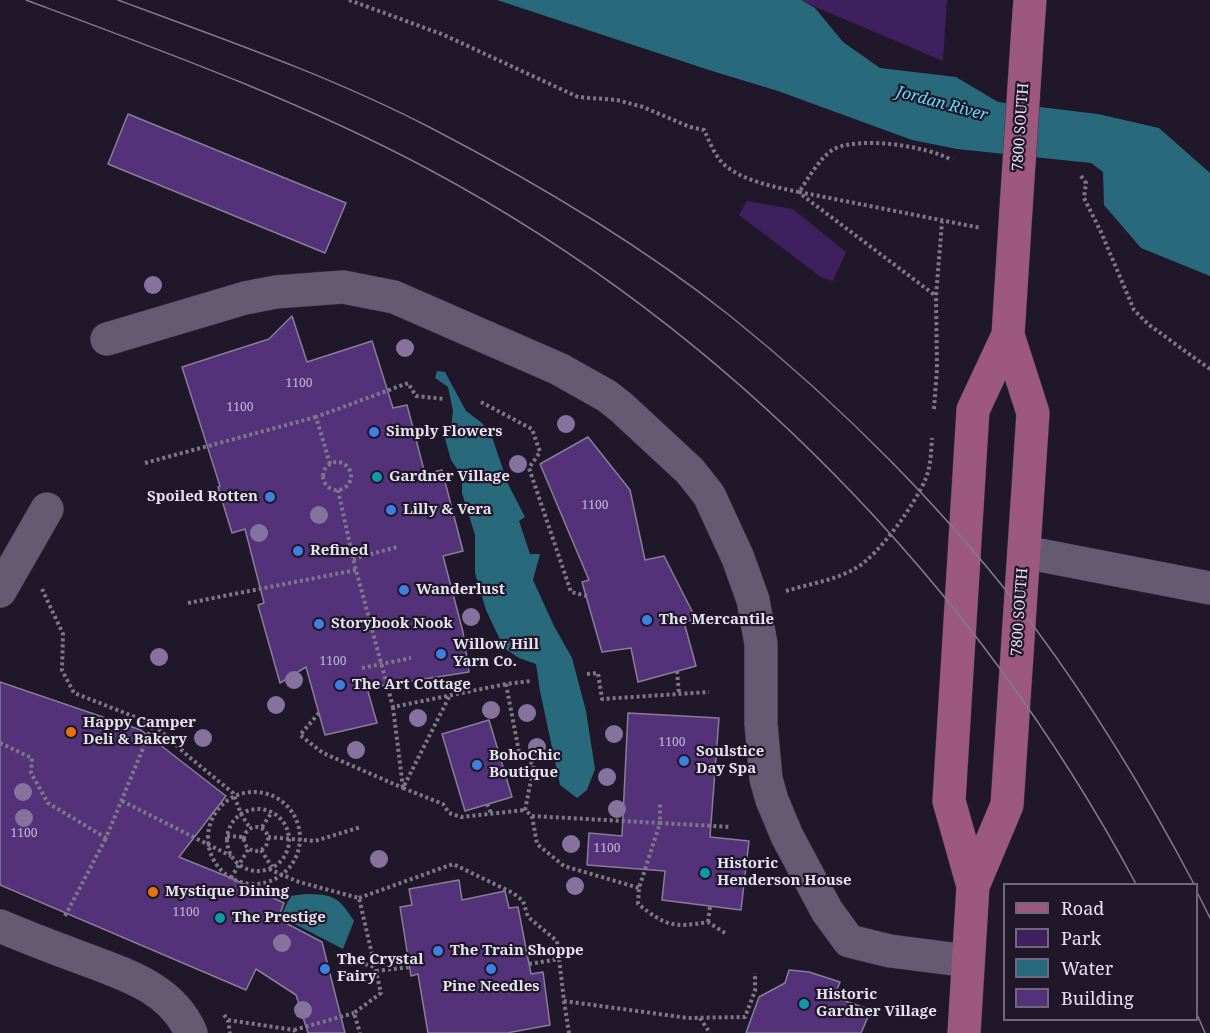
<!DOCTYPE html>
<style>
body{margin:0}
#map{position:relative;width:1210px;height:1033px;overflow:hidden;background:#20172b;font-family:"Noto Serif",serif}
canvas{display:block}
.legend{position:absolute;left:1003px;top:883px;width:195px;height:138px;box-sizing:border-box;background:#20172b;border:2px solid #6f6879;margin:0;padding:8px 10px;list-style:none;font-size:18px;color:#e6e1ef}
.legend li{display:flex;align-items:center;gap:12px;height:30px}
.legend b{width:30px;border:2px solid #6f6879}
</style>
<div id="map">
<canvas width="1210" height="1033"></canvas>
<ul class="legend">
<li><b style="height:8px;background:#9c587f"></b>Road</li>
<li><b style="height:16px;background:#3d205d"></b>Park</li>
<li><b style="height:16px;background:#29697c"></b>Water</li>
<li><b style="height:16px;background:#533279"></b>Building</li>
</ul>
</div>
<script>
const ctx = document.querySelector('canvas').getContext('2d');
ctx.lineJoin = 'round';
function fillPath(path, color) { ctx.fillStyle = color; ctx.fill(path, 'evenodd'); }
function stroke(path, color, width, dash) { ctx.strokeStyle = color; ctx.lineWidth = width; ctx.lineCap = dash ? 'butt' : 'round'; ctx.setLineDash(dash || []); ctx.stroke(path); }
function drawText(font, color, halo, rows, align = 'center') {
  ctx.font = font + ' "Noto Serif",serif'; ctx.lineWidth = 4.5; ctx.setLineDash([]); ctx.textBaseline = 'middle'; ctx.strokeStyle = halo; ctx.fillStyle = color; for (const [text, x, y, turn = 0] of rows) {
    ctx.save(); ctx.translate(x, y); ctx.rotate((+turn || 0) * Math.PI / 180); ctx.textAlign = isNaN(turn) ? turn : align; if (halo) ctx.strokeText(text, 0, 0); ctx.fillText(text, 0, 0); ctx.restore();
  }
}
const green = new Path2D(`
 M799,0H947L943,61Z
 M747,201L793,209L846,252L833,281L822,278L739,215Z`);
const water = new Path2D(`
 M497,0H801L815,8L843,42L880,68L956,77L998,102L1098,114L1159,128L1210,173V276L1141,248L1104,205L1103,172L1091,163L957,149L912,140L778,91L709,70Z
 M437,371L445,372L466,411L482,423L491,434L508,484L525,517L519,521L530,554H540L533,580L554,626L572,658L586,711L595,769L587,790L577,798L560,785L540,691L536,664L519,658L504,648L486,610L475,573V535L462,493V476L451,460L442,428L451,427L453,411L448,387L435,378Z
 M305,894C333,894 339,897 354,921L343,949L281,917L290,896Z`);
const building = new Path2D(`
 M128,114L346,203L325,253L108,164Z
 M292,316L307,362L372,341L393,408L407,405L425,474L442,470L463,551L443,556L463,632L469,672L367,688L377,723L325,735L306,667L280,683L258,605L264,603L245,529L232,533L218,487L220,486L182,367L269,339Z
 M588,437L630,490L645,560L664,556L696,619L684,622L696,666L638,682L631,648L602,652L582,582L589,580L540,464Z
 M0,682L141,730L226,796L179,857L231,878L284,903L278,919L322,942L345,1033H308L296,995L256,969L246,990L0,885Z
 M628,713L719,718L710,837L749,841L741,910L662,900L665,871L587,865L589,833L622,836Z
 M489,720L512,797L465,811L442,734Z
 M459,880L462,900L505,891L509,908L518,907L531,974L543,972L550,1025L507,1033H428L418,974L411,976L400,907L412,905L409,889Z
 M789,970L809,972L840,982L834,997L871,1010L861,1033H746L759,997L785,983Z`);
const path = new Path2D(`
 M349,0L444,35L578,97L617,100L643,107L690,127L704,130C710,142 715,158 727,167C747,182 775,187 799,192C808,179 820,157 834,149C860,136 927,146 952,160
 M1081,176L1086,183L1084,198L1101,232L1134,310L1149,325L1210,369
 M799,192L981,228
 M802,195L936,296
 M481,402L532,429L540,452L529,468L571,592L587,596
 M934,409L937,369L936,296L942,222
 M323 476a14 14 0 1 1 28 0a14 14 0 1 1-28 0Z
 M145,463L316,417
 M330,464L316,417L408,383L416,396L445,399
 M338,490L353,559L393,707L506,684L531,681
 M353,559L397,547
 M42,589L63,634L62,670L74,693L153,724L188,756L233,793L241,814L250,828
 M786,591C809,584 836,580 856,568C879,555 916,503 926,478C931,465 931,452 932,438
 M188,603L356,570
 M362,668L411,658
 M677,671L679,694
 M587,674L598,673L602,699L709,692
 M506,684L519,752L534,765L525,810L532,816L660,823V804
 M449,697L403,788L443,804L449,813L461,817L525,810
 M393,707L403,788
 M319,713L300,735L323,753L403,788
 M0,743L32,758L31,773L48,803L106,838L153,724
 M208 838a46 46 0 1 1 92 0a46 46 0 1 1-92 0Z
 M122,801L231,856
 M487,804L491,813
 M227 840a31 31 0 1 1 62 0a31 31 0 1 1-62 0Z
 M532,816L537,844L564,866L639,888
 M244 839a12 12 0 1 1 24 0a12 12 0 1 1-24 0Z
 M262,827L272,812
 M227,836L244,837
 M268,837L315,841L361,827
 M261,850L272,867
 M269,869L299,882L359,898L381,993L354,1013L360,1033
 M231,878L249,848
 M359,898L453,864L513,893L523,901L528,917L557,941L564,1001L688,1018L745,1017L755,991V973
 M65,916L106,838
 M708,922L710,906
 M725,933L708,922C673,928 666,926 638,904L639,888L660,823L731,827
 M365,964L375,967
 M529,964L559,959
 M376,971L410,967
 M564,1001L569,1033
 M224,1015L228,1020L230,1033
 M700,1018L710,1033
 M228,1020L294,1030L296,1033
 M294,1030L354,1013`);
const minor = new Path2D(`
 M107,339L245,298L276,292L343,287L394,297L559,369L607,396L621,407L690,471L709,495L738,558L753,600L761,644V724L766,779L772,800L787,836L827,911L849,941L890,951L968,961
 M1024,552L1210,588
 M0,591L47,509
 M0,926C26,937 52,947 79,957C121,973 172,987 191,1033`);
const major = new Path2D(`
 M1028,26L1030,0
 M973,886L949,801L973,410L1008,335L1016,209
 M964,1033L973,886L1007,805L1033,413L1008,335`);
const tram = new Path2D(`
 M26,0C163,51 301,101 430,170C730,331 976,586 1136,884
 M118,0C223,39 331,76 431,128C535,182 637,242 729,315C840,404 950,514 1035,628C1095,709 1147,795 1194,884
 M1196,890L1210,918
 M1196,1012L1205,1033`);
const majorBridge = new Path2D(`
 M1016,209L1028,26`);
const trees = [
 [153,285],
 [405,348],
 [566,424],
 [518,464],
 [319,515],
 [259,533],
 [471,617],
 [159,657],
 [294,680],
 [276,705],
 [491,710],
 [527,713],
 [418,718],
 [614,734],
 [203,738],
 [537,747],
 [356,750],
 [607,777],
 [23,792],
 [617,809],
 [24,818],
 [571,844],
 [379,859],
 [575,886],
 [282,943],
 [303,1010]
];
const markers = [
 [374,432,6,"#3f7fe0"],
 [377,477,6,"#0f9aa8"],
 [270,497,6,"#3f7fe0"],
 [391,510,6,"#3f7fe0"],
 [298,551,6,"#3f7fe0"],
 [404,590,6,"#3f7fe0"],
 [647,620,6,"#3f7fe0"],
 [319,624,6,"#3f7fe0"],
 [441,654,6,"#3f7fe0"],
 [340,685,6,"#3f7fe0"],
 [71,732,6,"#e8710a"],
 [684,761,6,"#3f7fe0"],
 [477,765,6,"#3f7fe0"],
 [705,873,6,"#0f9aa8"],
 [153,892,6,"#e8710a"],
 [220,918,6,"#0f9aa8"],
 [438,951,6,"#3f7fe0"],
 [325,969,6,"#3f7fe0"],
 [491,969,6,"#3f7fe0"],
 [804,1004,6,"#0f9aa8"]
];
const numberNames = [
 ["1100",299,384],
 ["1100",240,408],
 ["1100",595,506],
 ["1100",333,662],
 ["1100",672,743],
 ["1100",24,834],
 ["1100",607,849],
 ["1100",186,913]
];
const streetNames = [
 ["7800 SOUTH",1021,127,-86],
 ["7800 SOUTH",1020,612,-86]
];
const poiNames = [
 ["Simply Flowers",386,432],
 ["Gardner Village",389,477],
 ["Spoiled Rotten",258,497,"right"],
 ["Lilly & Vera",403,510],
 ["Refined",310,551],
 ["Wanderlust",416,590],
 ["The Mercantile",659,620],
 ["Storybook Nook",331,624],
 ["Willow Hill",453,645],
 ["Yarn Co.",453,662],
 ["The Art Cottage",352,685],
 ["Happy Camper",83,723],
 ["Deli & Bakery",83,740],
 ["Soulstice",696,752],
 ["Day Spa",696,769],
 ["BohoChic",489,756],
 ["Boutique",489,773],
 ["Historic",717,864],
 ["Henderson House",717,881],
 ["Mystique Dining",165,892],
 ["The Prestige",232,918],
 ["The Train Shoppe",450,951],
 ["The Crystal",337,960],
 ["Fairy",337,977],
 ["Pine Needles",491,987,"center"],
 ["Historic",816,995],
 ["Gardner Village",816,1012]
];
const waterNames = [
 ["Jordan River",942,104,15]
];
fillPath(green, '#3d205d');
fillPath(water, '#29697c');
fillPath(building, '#533279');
stroke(building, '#887e97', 1.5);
stroke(minor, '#3a3443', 34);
stroke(major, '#3a3443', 34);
stroke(path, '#7e7788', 4, [3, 3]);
stroke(minor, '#645a72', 33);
stroke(major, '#9c587f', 33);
stroke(tram, '#817a8b', 1.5);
stroke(majorBridge, '#3a3443', 34, []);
stroke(majorBridge, '#9c587f', 33);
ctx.fillStyle = '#85739e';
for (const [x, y] of trees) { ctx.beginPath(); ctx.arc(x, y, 9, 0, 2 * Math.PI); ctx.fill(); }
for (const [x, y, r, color] of markers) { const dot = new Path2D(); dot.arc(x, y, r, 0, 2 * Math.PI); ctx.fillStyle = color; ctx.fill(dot); stroke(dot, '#20172b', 2); }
drawText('12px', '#c1b5d2', null, numberNames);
drawText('15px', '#e6e1ef', '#20172b', streetNames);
drawText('bold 15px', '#e6e1ef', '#20172b', poiNames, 'left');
drawText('italic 16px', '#61dafe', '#20172b', waterNames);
</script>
